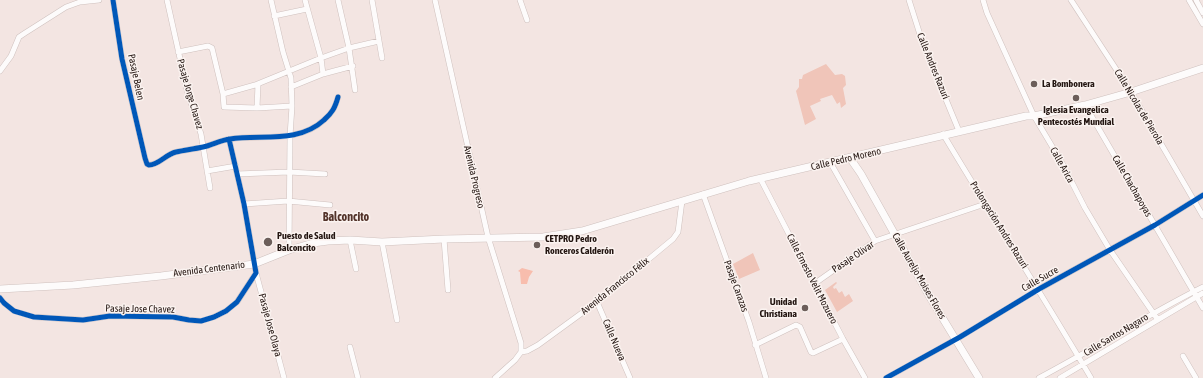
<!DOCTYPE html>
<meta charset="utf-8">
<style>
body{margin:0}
canvas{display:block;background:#f3e5e2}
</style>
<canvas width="1203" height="378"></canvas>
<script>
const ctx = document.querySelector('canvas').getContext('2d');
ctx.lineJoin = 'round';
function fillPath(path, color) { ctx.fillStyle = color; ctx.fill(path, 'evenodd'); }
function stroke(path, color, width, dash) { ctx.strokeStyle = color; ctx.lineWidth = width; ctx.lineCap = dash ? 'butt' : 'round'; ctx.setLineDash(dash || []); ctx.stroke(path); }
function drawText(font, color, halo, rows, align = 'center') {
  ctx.font = font + ' "Asap Condensed",sans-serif'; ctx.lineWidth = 3; ctx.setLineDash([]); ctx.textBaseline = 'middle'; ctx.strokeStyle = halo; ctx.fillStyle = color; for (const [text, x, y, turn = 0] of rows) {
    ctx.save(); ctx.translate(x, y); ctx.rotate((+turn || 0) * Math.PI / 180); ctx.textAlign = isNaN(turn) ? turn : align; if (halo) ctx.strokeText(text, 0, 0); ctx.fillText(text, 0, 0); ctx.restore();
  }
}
const green = new Path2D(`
 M826,64L835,75L842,74L845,76L846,85L843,88L846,104L841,108L840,102L837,104L832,95L820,99L821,101L810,106L816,119L805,125L796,91L799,87V79H802L803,75Z
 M753,253L760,270L739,279L733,264Z
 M836,282L837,283L833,287L834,289L836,288L839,293L842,291L845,297L849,294L853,301L837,312L825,290Z`);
const forest = new Path2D(`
 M522,268L533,271L529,277L527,284H521L520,272L518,271Z`);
const street = new Path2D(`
 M113,0L122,59L145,158L147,164L149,165C159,165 166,154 176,152C185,150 194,149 203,147C212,145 221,140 230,139C261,134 298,144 324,120C332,113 335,108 338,97
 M167,0L187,90L201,134L210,188
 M271,0L283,52L291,78L292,106L290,136L289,250
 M305,0L321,58L323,74
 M338,0L349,48L355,90
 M372,0L382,58
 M435,0L488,237L521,343V352
 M520,0L527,20
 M909,0L923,44L959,131
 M983,0L987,13L1034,116L1062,163L1085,208L1110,250L1158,320
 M1071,0L1131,92L1203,216
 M1189,0L1203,24
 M1196,0L1203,13
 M274,16L307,9
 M178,52L208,46L212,48L223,94L224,107L257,108L292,106
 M0,71L11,56L19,37L25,33L66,7L80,2L99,0
 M291,87L323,74L353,66
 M223,94L255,85L321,58L349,48L379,41
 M1085,105L1203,308
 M257,108L258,84
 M943,134C992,216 1043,296 1091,378
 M830,162L875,241
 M207,171L236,166
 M237,174L289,172L325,174
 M760,178L843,339L865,378
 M703,194L749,322L766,378
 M244,204L288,201L330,205
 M444,239L448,290
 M350,240L356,269
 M382,242L397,320
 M256,273L284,378
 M814,284L875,241L985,204
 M0,298L4,303L14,311L34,317L83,320L110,316L173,317L189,320L201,321L214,317L226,311L237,302L256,273L244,204L229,139
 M597,302L630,378
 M755,345L796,325L800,327L811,352L813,353L843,339
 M350,347L358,378
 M521,352L527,351L538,345L597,302L673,239L678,232L682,201
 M1183,356L1196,378
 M495,378L515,360L521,352
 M886,378L960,337L1039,289L1155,225L1203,195
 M1039,378C1094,349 1147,315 1203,287
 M1060,378L1203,293`);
const secondary = new Path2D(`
 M850,158L861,174L931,299L979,378
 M0,289L73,285L161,276L254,264L289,250L313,243L328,241L350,240L382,242L444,239L543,237L582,231L749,181L1026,116H1034L1085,105L1131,92L1203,68`);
const cycleway = new Path2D(`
 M113,0L122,59L145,158L147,164L149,165C159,165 166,154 176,152C185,150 194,149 203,147C212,145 221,140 230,139C261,134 298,144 324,120C332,113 335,108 338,97
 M0,298L4,303L14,311L34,317L83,320L110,316L173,317L189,320L201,321L214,317L226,311L237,302L256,273L244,204L229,139
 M886,378L960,337L1039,289L1155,225L1203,195`);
const markers = [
 [1034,84,4,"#6c5e5a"],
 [1076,98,4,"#6c5e5a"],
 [268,242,5,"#6c5e5a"],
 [537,245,4,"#6c5e5a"],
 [805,308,4,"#6c5e5a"]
];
const streetNames = [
 ["Calle Andres Razuri",933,66,68],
 ["Pasaje Belen",136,77,78],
 ["Pasaje Jorge Chavez",190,94,74],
 ["Calle Nicolas de Pierola",1139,107,59],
 ["Calle Pedro Moreno",846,159,-13],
 ["Calle Arica",1062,165,61],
 ["Avenida Progreso",474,177,77],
 ["Calle Chachapoyas",1132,186,60],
 ["Prolongación Andres Razuri",999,225,58],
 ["Pasaje Olivar",853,257,-34],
 ["Avenida Centenario",209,269,-7],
 ["Calle Aureljo Moises Flores",919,276,60],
 ["Calle Ernesto Velit Mozuero",812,279,63],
 ["Calle Sucre",1040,279,-30],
 ["Avenida Francisco Félix",615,286,-39],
 ["Pasaje Carazas",736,286,70],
 ["Pasaje Jose Chavez",140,309,1],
 ["Pasaje Jose Olaya",270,325,75],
 ["Calle Santos Nagaro",1116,335,-31],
 ["Calle Nueva",614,340,67]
];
const poiNames = [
 ["La Bombonera",1042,84],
 ["Iglesia Evangelica",1076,110,"center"],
 ["Pentecostés Mundial",1076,122,"center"],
 ["Puesto de Salud",277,236],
 ["Balconcito",277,248],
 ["CETPRO Pedro",545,239],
 ["Ronceros Calderón",545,251],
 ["Unidad",797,302,"right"],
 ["Christiana",797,314,"right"]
];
const quarterNames = [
 ["Balconcito",346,217]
];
fillPath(green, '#f0c5b9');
fillPath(forest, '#f8bdad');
stroke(street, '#cfc1be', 6);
stroke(secondary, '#cfc1be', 8);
stroke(street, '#fdfbfb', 5);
stroke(secondary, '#fdfbfb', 7);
stroke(cycleway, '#0057b8', 5);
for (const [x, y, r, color] of markers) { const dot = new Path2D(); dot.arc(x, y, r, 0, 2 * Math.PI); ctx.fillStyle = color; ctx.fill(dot); stroke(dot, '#fbf3f0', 1.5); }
drawText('10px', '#231511', '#fbf3f0', streetNames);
drawText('bold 10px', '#231511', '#fbf3f0', poiNames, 'left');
drawText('bold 12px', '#53332a', '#fbf3f0', quarterNames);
</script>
